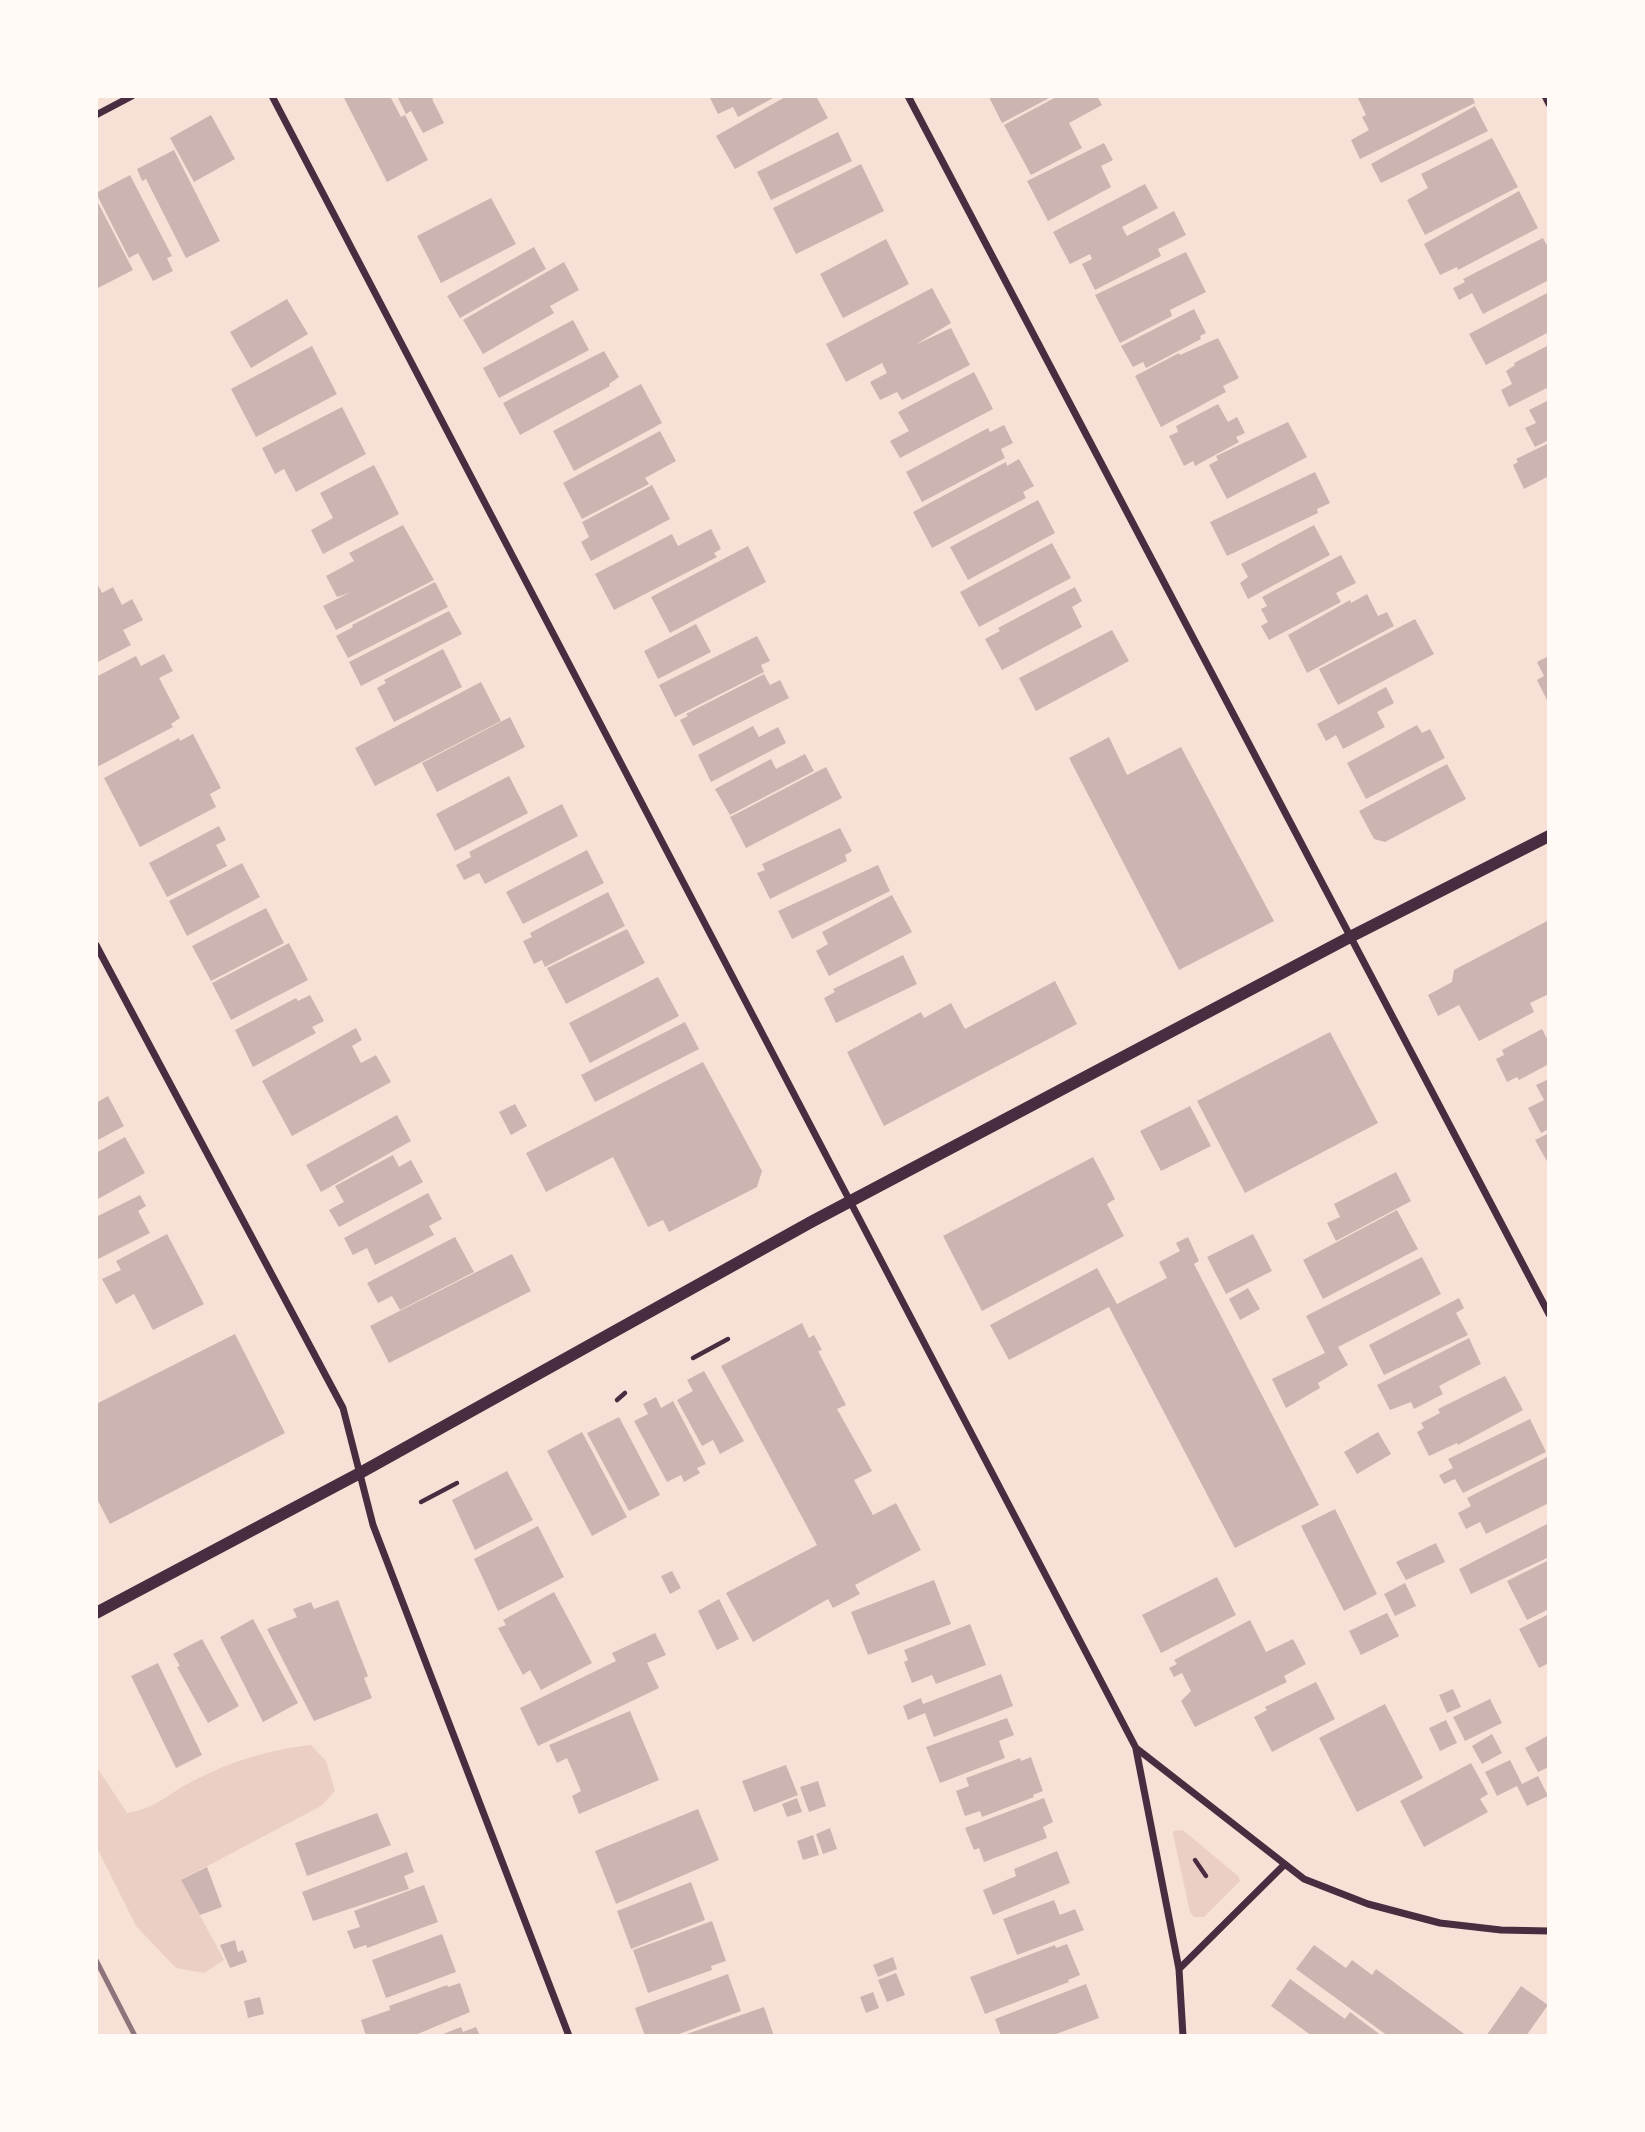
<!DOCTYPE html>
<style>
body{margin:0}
#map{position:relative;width:1645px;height:2132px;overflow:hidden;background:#f7e1d7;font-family:Raleway,sans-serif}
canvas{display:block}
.frame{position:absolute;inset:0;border:98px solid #fffaf5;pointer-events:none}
</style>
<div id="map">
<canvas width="1645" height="2132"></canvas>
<div class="frame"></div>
</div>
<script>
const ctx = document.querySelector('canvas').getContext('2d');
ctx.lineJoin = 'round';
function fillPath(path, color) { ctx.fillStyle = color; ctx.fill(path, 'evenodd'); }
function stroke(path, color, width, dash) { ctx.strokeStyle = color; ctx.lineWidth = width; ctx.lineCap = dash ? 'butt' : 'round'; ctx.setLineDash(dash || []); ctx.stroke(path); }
const green = new Path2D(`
 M311,1745L326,1761L335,1791L321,1806L181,1880L224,1960L204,1973L176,1968L136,1926L96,1846V1766L127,1813C159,1807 164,1796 191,1782C229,1762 269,1749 311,1745Z
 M1183,1830L1238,1876L1240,1881L1204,1917H1194L1190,1912L1173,1834L1174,1831Z`);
const building = new Path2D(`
 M343,96H390L401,117L405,115L428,160L387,182Z
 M397,96H438L432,99L444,123L423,133L411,111L406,114Z
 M709,96H777L738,117L733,107L718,114Z
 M787,96H816L828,118L735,169L716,136Z
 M991,96H1053L1002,123L989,97Z
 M1058,96H1097L1102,105L1069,123L1082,148L1031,175L1004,125Z
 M1357,96H1472L1475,103L1360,159L1351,140L1369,130L1362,117L1366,115Z
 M1475,106L1488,131L1381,183L1371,164Z
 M211,115L235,159L194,182L170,138Z
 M838,132L852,161L771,200L757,172Z
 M1492,138L1518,187L1425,235L1407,200L1428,188L1421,174Z
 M1104,143L1113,160L1101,166L1111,187L1048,221L1027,181Z
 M174,150L220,241L186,258L146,179L142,181L137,169Z
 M861,164L884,211L796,254L773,208Z
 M130,175L172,256L167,258L173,271L153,281L138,253L129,258L96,193Z
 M1145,184L1158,208L1122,227L1127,236L1174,211L1186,235L1158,249L1161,256L1095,290L1082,264L1092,259L1090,254L1070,264L1053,232Z
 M1519,191L1538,228L1458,270L1457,267L1440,275L1424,244Z
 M491,198L516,244L441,283L417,236Z
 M96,199L133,270L96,289Z
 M1543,238L1549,249V280L1483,314L1472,293L1459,300L1453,288L1465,282L1463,279Z
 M886,239L909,284L843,318L820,274Z
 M534,247L546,269L460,318L447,296Z
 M1186,252L1206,292L1170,310L1172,316L1120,343L1095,295Z
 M564,262L579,290L550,306L554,313L483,354L463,320Z
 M932,288L951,323L915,345L951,328L970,365L902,400L897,392L880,400L870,382L887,373L882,363L846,382L826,344Z
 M1549,292V332L1486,365L1469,334Z
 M287,299L308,334L251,368L230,332Z
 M1194,309L1206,333L1200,336L1201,339L1146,368L1143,362L1133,367L1121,346Z
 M573,320L589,350L499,398L483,368Z
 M1218,338L1239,378L1223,386L1226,392L1161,427L1135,376L1179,353L1180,355Z
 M1549,345V387L1509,407L1501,390L1512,384L1506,371L1515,365L1514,363Z
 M312,346L337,394L256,437L231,389Z
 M604,351L619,377L609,384L610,386L520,435L503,403Z
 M974,372L993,409L900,458L890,441L909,431L898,412Z
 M641,384L662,423L574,471L553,431Z
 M1549,400V440L1535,447L1525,428L1536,423L1529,410Z
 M1218,404L1228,422L1237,417L1245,433L1236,437L1239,442L1195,466L1193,461L1184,466L1169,436L1178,432L1176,426Z
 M342,407L366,454L296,492L284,469L275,474L262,448Z
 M1288,422L1307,457L1227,499L1209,465L1218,460L1216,456Z
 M1004,425L1013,443L1001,449L1005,458L922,502L906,472L988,428L990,432Z
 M660,431L676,461L645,478L649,484L582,519L563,483Z
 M1549,443V476L1524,489L1513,465L1518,462L1516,459Z
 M1019,459L1034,486L1023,492L1026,498L932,548L913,512L1006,462L1007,466Z
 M374,465L399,514L323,554L311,530L333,518L320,493Z
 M1315,472L1330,503L1317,509L1318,513L1227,556L1210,522Z
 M652,485L670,519L591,561L581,542L589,537L582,522Z
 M1038,500L1055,533L968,580L950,547Z
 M403,525L434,580L336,630L323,606L349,593L337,597L326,576L354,561L349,553Z
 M1314,525L1330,555L1248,599L1240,583L1248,577L1241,564Z
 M711,529L721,549L714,553L717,557L614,610L595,574L672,534L678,546Z
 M1052,543L1071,578L979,627L960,592Z
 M748,546L766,582L670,633L651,597Z
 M1341,555L1356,583L1336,593L1341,602L1269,640L1261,626L1268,622L1261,609L1267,606L1262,597Z
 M96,581L102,593L113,587L122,605L132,599L143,620L123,630L131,645L96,663Z
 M435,582L448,607L348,658L336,636L353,627L352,625Z
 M1075,587L1082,601L1072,607L1082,627L1002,670L985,639L1000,631L998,628Z
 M1367,594L1378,616L1387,612L1394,626L1307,673L1288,635L1350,600L1351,603Z
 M449,611L462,634L361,686L349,662Z
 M1415,619L1434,654L1338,705L1319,669Z
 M696,624L711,652L658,679L644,651Z
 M1112,630L1129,661L1036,711L1019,678Z
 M757,636L770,661L761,665L764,672L675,717L659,685Z
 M443,649L462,687L394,722L377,688L386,683L384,680Z
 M164,654L173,671L159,678L180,718L171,724L173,727L97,767L96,677L136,656L141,666Z
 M1549,656V704L1537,680L1544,676L1537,662Z
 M764,674L770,685L780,680L789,698L693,746L680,720L688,716L686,714Z
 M481,682L501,721L375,786L355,748Z
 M1386,687L1394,703L1377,712L1385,727L1343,749L1336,735L1326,741L1317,724Z
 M510,717L525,747L437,792L422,763Z
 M1417,725L1422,733L1430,729L1445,758L1366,799L1347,763Z
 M753,726L759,737L778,727L786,743L711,782L698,755Z
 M193,734L221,788L210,794L216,807L140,847L104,778L179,738L180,741Z
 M1109,737L1127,775L1181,747L1274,921L1179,970L1069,758Z
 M805,754L814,771L730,815L715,789L771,759L776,769Z
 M1447,764L1466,799L1385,842L1374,839L1359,811Z
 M826,767L842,798L746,848L730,817Z
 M509,776L528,813L455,851L436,814Z
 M562,804L578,836L485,884L479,873L464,880L456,865L471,857L469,852Z
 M219,826L226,840L216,845L227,866L167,897L149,863Z
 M840,828L852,851L845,855L847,861L770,899L757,873L765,870L762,864Z
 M587,850L604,883L523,924L506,892Z
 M242,863L260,897L187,936L169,901Z
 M878,865L890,891L792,939L778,911Z
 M608,892L625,926L545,967L542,960L534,964L523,941L532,937L530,933Z
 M892,895L912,932L829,976L816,951L828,944L822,932Z
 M266,908L284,943L211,981L192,946Z
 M1549,920V994L1530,1003L1534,1012L1479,1041L1459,1005L1438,1016L1428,995L1452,982L1454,970Z
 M627,929L645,963L566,1004L547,968Z
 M289,943L308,980L231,1020L212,983Z
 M903,955L917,984L836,1023L824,998L835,992L833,989Z
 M658,977L679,1016L590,1063L569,1023Z
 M1055,981L1077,1024L884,1126L847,1052L921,1012L924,1018L951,1003L965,1029Z
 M310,995L324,1021L312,1027L316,1033L253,1067L235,1030L296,998L298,1001Z
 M685,1022L699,1049L595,1102L581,1075Z
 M356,1028L362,1040L352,1046L361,1063L376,1055L391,1082L292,1136L262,1081Z
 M1542,1029L1549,1042V1064L1519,1080L1517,1077L1507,1082L1496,1059L1504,1055L1502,1050Z
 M1330,1032L1378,1123L1245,1193L1197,1101Z
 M703,1062L762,1171L757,1187L669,1232L663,1220L648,1227L613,1157L546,1192L526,1153Z
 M1549,1079V1129L1541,1133L1528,1108L1544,1100L1536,1085Z
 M108,1096L124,1126L96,1141V1103Z
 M515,1104L527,1126L511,1135L499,1112Z
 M1190,1106L1211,1146L1161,1171L1140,1131Z
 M397,1115L411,1141L321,1192L306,1165Z
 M1549,1133V1165L1535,1140Z
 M125,1137L145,1173L96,1200V1153Z
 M393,1155L399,1167L411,1160L423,1182L339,1227L329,1210L344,1202L335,1186Z
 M1093,1157L1115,1199L1107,1204L1124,1236L982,1311L943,1236Z
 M1396,1172L1411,1201L1336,1241L1327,1223L1340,1217L1334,1204Z
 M428,1193L442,1219L429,1226L434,1235L375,1265L367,1248L353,1255L344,1238Z
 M140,1195L146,1206L138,1211L150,1233L96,1260V1217Z
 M1397,1210L1418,1249L1323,1299L1303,1260Z
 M167,1234L204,1304L153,1330L134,1294L116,1304L102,1279L121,1270L116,1261Z
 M1253,1234L1272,1271L1226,1294L1207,1257Z
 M455,1237L474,1272L400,1310L392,1296L378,1303L367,1283Z
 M1188,1237L1199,1261L1194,1264L1319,1505L1235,1548L1109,1307L1009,1360L990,1325L1097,1268L1117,1304L1167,1278L1159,1262L1180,1251L1176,1243Z
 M512,1254L531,1291L389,1363L370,1326Z
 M1422,1257L1441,1294L1338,1347L1348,1365L1318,1383L1320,1388L1286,1408L1272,1379L1325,1353L1306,1316Z
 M1248,1288L1260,1309L1240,1320L1229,1299Z
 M1459,1298L1464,1308L1456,1313L1468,1335L1384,1375L1369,1345Z
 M802,1323L809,1338L814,1335L822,1350L818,1351L846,1405L837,1409L872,1471L854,1480L873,1515L896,1503L921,1550L855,1585L860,1594L833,1608L828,1599L753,1642L726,1593L817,1545L721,1366Z
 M235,1334L285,1433L110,1524L96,1497V1404Z
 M1469,1338L1481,1364L1439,1386L1443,1394L1414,1409L1411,1402L1390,1410L1377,1385Z
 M704,1371L744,1441L720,1454L713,1440L702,1446L677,1400L693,1391L687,1380Z
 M1505,1376L1523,1410L1458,1445L1457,1443L1429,1456L1417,1432L1424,1428L1421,1423L1440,1413L1438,1409Z
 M656,1397L661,1408L673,1401L706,1464L697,1468L700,1473L684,1482L681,1475L667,1482L634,1421L648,1414L643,1404Z
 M619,1417L660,1495L629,1511L587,1433Z
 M1530,1419L1546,1452L1463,1493L1455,1479L1444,1484L1439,1475L1453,1468L1448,1459Z
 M582,1432L627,1517L592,1536L547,1451Z
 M1378,1432L1391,1454L1357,1474L1344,1452Z
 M1549,1456V1503L1486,1534L1480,1522L1466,1529L1458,1513L1471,1506L1467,1498Z
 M507,1471L533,1520L475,1550L452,1500Z
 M1335,1509L1377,1594L1344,1611L1301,1526Z
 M1549,1523V1557L1471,1594L1459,1569Z
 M538,1526L564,1577L498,1611L474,1559Z
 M1436,1543L1445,1562L1406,1580L1396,1562Z
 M1549,1560V1609L1527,1620L1507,1581Z
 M672,1571L681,1588L670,1594L661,1576Z
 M1217,1577L1236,1615L1161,1653L1142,1615Z
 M934,1580L951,1624L868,1655L851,1612Z
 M1405,1583L1416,1606L1395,1616L1384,1594Z
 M554,1592L592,1663L541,1690L530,1670L523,1675L498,1628L506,1625L503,1620Z
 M719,1599L739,1639L717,1650L698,1611Z
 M338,1600L368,1676L364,1678L372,1698L314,1721L267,1629L297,1617L293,1609L311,1602L314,1609Z
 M1387,1613L1399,1636L1361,1655L1349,1631Z
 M1549,1614V1663L1539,1668L1519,1629Z
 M253,1619L298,1703L263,1722L220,1637Z
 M1250,1620L1266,1652L1293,1639L1306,1664L1284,1676L1287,1682L1195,1727L1181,1701L1191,1691L1182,1673L1174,1677L1169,1668L1177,1664L1174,1660Z
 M970,1624L986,1665L936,1684L932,1675L912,1683L904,1662L908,1660L904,1650Z
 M655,1633L666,1655L647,1663L659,1688L538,1746L520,1708L616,1661L612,1653Z
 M202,1639L239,1706L208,1723L177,1667L180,1666L173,1654Z
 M158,1663L202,1755L176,1768L131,1676Z
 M1001,1674L1013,1706L934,1737L925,1713L908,1720L903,1706L921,1698L923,1704Z
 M1316,1682L1335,1719L1272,1752L1254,1717L1267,1710L1265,1707Z
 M1453,1689L1461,1707L1447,1713L1439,1695Z
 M1490,1699L1502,1723L1465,1741L1453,1717Z
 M1385,1704L1423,1778L1357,1812L1319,1738Z
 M630,1711L659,1780L579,1814L572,1796L581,1791L574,1774L567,1758L557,1763L549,1745Z
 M1007,1718L1014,1735L999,1741L1005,1758L940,1783L926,1747Z
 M1446,1720L1457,1743L1440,1751L1429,1728Z
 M1492,1734L1502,1753L1482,1764L1472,1746Z
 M1549,1735V1767L1538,1772L1525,1748Z
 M1031,1757L1043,1791L1033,1795L1034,1797L982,1817L980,1811L965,1816L956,1791L969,1786L966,1778L1020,1758L1021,1761Z
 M1510,1760L1522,1784L1538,1776L1548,1796L1527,1806L1517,1786L1497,1796L1485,1772Z
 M1471,1763L1488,1794L1480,1799L1488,1812L1424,1847L1400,1801Z
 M786,1765L798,1795L754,1812L742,1781Z
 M818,1781L826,1806L809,1812L800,1787Z
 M797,1798L802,1812L787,1817L782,1804Z
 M1044,1798L1053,1822L1043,1827L1047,1838L984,1862L979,1848L974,1850L965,1828Z
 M698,1809L719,1860L616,1904L595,1851Z
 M377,1813L391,1845L307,1876L295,1843Z
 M830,1828L837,1849L823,1854L816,1834Z
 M813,1835L819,1855L803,1860L797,1841Z
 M1057,1851L1070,1883L993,1915L983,1890L1016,1876L1014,1869Z
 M407,1852L414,1872L404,1876L409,1889L313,1921L302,1892Z
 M207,1867L222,1907L200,1915L181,1880Z
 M691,1882L705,1920L631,1949L617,1911Z
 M424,1885L438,1922L367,1948L366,1945L354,1949L347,1931L360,1927L354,1911Z
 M1054,1900L1060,1915L1075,1909L1084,1930L1017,1955L1003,1919Z
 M712,1921L726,1961L711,1966L712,1970L648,1993L633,1950Z
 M442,1934L456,1972L386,1998L372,1960Z
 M235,1940L238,1952L243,1950L247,1962L230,1968L220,1945Z
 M1067,1944L1080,1975L1068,1980L1069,1982L985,2014L970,1977L1055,1945L1056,1948Z
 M1314,1945L1346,1968L1352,1960L1372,1975L1376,1969L1467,2036H1388L1296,1969Z
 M893,1957L897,1969L878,1977L873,1965Z
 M896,1973L905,1995L887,2002L878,1980Z
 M728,1974L741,2011L674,2036H645L635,2008Z
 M1290,1979L1345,2019L1350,2012L1382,2036H1312L1271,2006Z
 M460,1983L470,2012L413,2036H366L361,2020L390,2010L389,2006L447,1985L448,1987Z
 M1086,1984L1099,2018L1051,2036H1001L995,2019Z
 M1521,1986L1548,2005L1526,2036H1486Z
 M873,1992L879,2008L866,2013L860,1997Z
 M260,1997L264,2014L248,2018L244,2001Z
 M764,2007L774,2036H684V2035Z
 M461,2027L463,2032L476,2027L480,2036H438Z`);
const path = new Path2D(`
 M693,1358L728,1339
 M617,1400L625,1393
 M421,1502L457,1483
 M1195,1860L1206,1876`);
const minor = new Path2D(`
 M272,96L1136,1748L1304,1879L1368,1904L1440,1923L1501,1930L1549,1931
 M908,96L1549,1314
 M1545,96L1549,104
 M96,115L132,96
 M96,945L343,1408L373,1525L569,2036
 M1136,1749L1179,1969L1183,2036
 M1179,1969L1284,1865`);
const tertiary = new Path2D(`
 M96,1613L360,1473L811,1222L1350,937L1549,836`);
const rail = new Path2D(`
 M96,1960L135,2036`);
fillPath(green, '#ebcfc5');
fillPath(building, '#ccb4b1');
stroke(path, '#4a2c40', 4.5);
stroke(minor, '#4a2c40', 7);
stroke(tertiary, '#4a2c40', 12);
stroke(rail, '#8f747c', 5);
</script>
